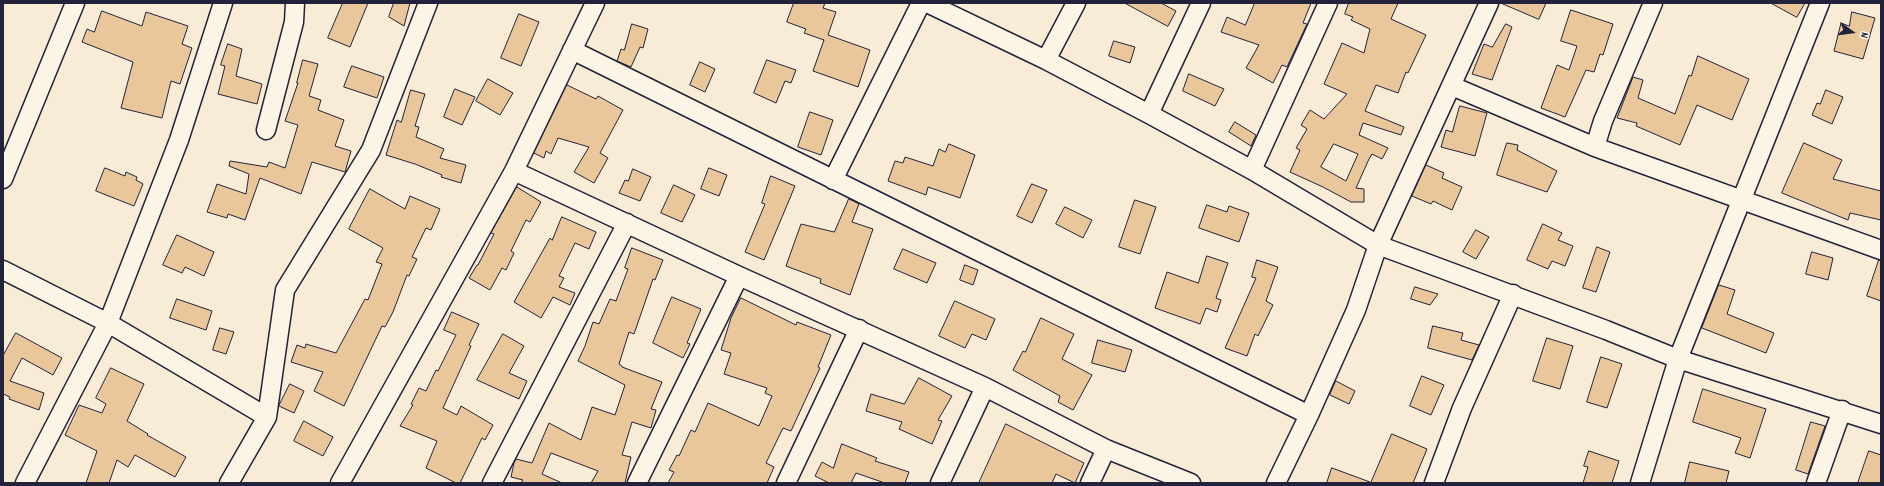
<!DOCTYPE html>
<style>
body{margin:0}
#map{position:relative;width:1884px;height:486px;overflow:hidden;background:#f8ecd6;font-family:Dekko,sans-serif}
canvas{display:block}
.frame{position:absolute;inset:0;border:4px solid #22223b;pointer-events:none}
.north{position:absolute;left:1832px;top:12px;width:40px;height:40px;-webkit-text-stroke:3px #fcf5e5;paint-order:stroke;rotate:104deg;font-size:11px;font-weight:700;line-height:16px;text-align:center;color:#22223b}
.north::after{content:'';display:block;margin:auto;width:14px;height:18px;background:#22223b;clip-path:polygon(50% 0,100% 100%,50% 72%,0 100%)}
</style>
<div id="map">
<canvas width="1884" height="486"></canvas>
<div class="frame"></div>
<div class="north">N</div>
</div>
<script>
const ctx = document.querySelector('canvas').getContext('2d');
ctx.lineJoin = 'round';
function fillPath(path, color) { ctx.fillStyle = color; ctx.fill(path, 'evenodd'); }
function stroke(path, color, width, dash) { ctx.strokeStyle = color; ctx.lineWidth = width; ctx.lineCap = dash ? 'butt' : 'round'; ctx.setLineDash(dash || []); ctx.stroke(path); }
const building = new Path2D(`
 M343,3H368L350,47L328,38Z
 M394,3H410L404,26L389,17Z
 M794,3H825L823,8L836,12L828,35L870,50L858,87L813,71L824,40L804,33L806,29L787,22Z
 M1125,3H1161L1176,11L1168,26Z
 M1255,3H1311L1303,23L1307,24L1287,67L1282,65L1273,83L1246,68L1259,45L1221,32L1227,17L1245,25Z
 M1349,3H1398L1391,19L1426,35L1408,73L1406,72L1398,93L1376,85L1365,111L1404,127L1401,135L1363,123L1359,135L1388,148L1382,159L1372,154L1369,159L1356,188L1364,189V202H1351L1323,187L1290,172L1300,150L1296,148L1307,129L1301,125L1310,110L1324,119L1347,94L1324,84L1342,43L1364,53L1370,29L1351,20L1353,17L1345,14ZM1334,144L1358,154L1346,181L1321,167Z
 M1501,3H1546L1539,19Z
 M1771,3H1805L1797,17Z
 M1571,10L1613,24L1603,55L1600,54L1594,72L1586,70L1565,117L1541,108L1557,65L1569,70L1577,46L1561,41Z
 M102,11L142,26L146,12L188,26L182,44L192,48L180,84L171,81L162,118L121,108L133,62L82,42L87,29L94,32Z
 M1852,12L1875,18L1863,59L1834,51L1841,23L1849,26Z
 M519,14L539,22L521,66L501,58Z
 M632,24L648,29L643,48L640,47L631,67L617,61L621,49L624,50Z
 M1506,24L1512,27L1492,80L1472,74L1484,44L1492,47Z
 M1114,41L1135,47L1130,63L1109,56Z
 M228,44L242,49L236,76L262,84L257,104L218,94L225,66L221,65Z
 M1698,56L1749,79L1732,120L1697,105L1680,145L1636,126L1637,123L1617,118L1633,77L1643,80L1638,98L1675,114L1689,75L1691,76Z
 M303,60L318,64L309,96L321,100L318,110L344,120L335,146L351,151L345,172L312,162L301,194L260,178L245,220L228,214L227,218L207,212L217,184L246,194L249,174L229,166L230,161L267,167L269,162L285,168L298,125L285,121L298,83H297Z
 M767,60L796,70L791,83L785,81L776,103L754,93Z
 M700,62L715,69L705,92L690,85Z
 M352,66L384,77L377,98L344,87Z
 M1189,74L1224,89L1215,106L1183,91Z
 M488,79L513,93L500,115L476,101Z
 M567,85L596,99L598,96L623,110L600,153L608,158L594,183L574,172L589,147L558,138L551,154L546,151L544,158L534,153Z
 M455,89L475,97L462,125L444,117Z
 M411,90L425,94L415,126L419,127L416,137L444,149L440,158L466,165L461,183L441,177L442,175L415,164L386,155L397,120L401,122Z
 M1826,90L1843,97L1832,124L1812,115L1817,103L1820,104Z
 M1460,106L1487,113L1475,156L1441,147L1446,130L1452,132Z
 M810,112L833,120L821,155L798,147Z
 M1235,122L1256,135L1251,146L1229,132Z
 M1507,143L1518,145L1517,150L1557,171L1547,192L1497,175Z
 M1804,143L1842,160L1833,179L1881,191V220L1850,213L1848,220L1782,193Z
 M949,144L975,155L960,198L928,187L926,195L888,181L895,161L903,163L905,157L933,166L939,149L945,152Z
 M1426,165L1444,173L1442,178L1462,187L1452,210L1433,201L1431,204L1412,196Z
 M105,168L125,176L126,172L137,177L136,180L143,184L134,206L96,191Z
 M709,168L727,175L719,196L701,189Z
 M633,169L651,177L640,201L619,193L625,180L628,181Z
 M771,176L795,186L764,260L745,252L765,204L762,203Z
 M1032,184L1047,190L1032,223L1017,216Z
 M674,185L695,195L682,222L661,213Z
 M517,187L541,202L530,222L526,220L511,251L514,253L506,270L502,268L490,290L469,278L477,265H478L494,234L491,233Z
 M370,189L405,209L410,196L440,209L431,230L426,228L412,257L417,259L409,276L407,275L393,312L385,327L382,326L344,406L314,391L323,372L291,362L297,345L305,348L306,344L336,353L365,299L368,300L382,264L376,262L383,248L349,229Z
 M849,199L859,204L852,222L873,229L850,295L820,283L821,279L786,266L801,224L834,232Z
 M1135,200L1156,207L1140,254L1119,247Z
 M1207,205L1227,212L1229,206L1249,213L1239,242L1199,228Z
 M1065,207L1092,220L1083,238L1056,224Z
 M562,217L596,232L589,249L575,243L559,276L564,278L559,287L575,293L570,305L553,297L541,318L514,302L550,238L552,240Z
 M1543,224L1562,233L1558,240L1573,246L1565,266L1552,261L1548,269L1527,260Z
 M1476,230L1489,237L1476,259L1463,252Z
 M177,235L214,252L204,276L185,267L182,273L163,265Z
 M1597,247L1610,252L1596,292L1583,288Z
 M632,248L663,260L655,280L653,279L634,334L629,332L619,364L622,366V367L662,382L651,409L656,410L651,428L632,422L622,455L631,457L625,483H591L598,471L551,453L542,474L562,483H521L523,480L511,477L514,463L516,459L532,463L549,423L581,440L592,407L615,415L625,385L578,361L585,346L593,322L599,324L610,299L616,301L628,269L625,268Z
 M903,249L936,263L927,283L894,269Z
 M1812,252L1833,258L1828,280L1806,274Z
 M1207,256L1228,263L1216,298L1221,300L1217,312L1206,308L1200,324L1155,308L1167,272L1198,283Z
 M1257,260L1278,267L1266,301L1273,305L1258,336L1255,334L1247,356L1225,348L1256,278L1252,277Z
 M1879,260L1881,261V301L1867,296Z
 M965,265L978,270L973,285L960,280Z
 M1719,285L1735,290L1727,314L1774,333L1766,353L1702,328Z
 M1415,287L1438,294L1430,305L1411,299Z
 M672,297L701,309L687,343L690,344L683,358L653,343Z
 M741,298L796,325L797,322L831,335L818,367L820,368L791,431L783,428L766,463L774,467L767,483H668L674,472L669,470L677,455L679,456L691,430L695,432L708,403L759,426L772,396L765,393L767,388L724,374L731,353L721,350L731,318Z
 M177,299L212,311L206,330L170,318Z
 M955,301L995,319L986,340L972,334L965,348L939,336Z
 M452,312L479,324L469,345L471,346L443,408L457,415L461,406L493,425L485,440L482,438L460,483H456L426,468L437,441L400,426L413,405L411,404L419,388L426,391L436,370L438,371L456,335L444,330Z
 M1041,318L1074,334L1062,359L1092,375L1073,410L1058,402L1060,396L1013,370L1023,351L1025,352Z
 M1433,326L1463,333L1461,340L1479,345L1472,360L1428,348Z
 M220,328L234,332L226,354L213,350Z
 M16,333L62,358L53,375L22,358L10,381L44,393L39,410L9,399L10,397L3,394V356Z
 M503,334L524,346L509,373L527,381L519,399L477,380Z
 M1547,338L1573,346L1560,389L1533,381Z
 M1098,340L1132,350L1125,372L1092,363Z
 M1601,357L1622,364L1607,408L1587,402Z
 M111,368L144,384L127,421L148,434L147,435L186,457L175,477L135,455L128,467L117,460L109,483H86L97,451L65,435L79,405L102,413L106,404L96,398Z
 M1422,376L1444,385L1431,415L1410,406Z
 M919,378L952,396L938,420L942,421L932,444L899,429L902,422L866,411L871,394L904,404Z
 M1336,381L1355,391L1349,404L1330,395Z
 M290,384L304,391L294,413L279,406Z
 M1703,389L1766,409L1750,458L1735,453L1741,438L1693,422Z
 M304,421L333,437L323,456L294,441Z
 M1811,422L1825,426L1808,474L1796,470Z
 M1006,424L1084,463L1075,483L1056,474L1052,483H979Z
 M1392,434L1427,449L1413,483H1371Z
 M842,444L877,458L875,461L909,472L905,483H885L856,473L851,483H829L815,476L822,462L833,468Z
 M1589,451L1619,461L1612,483H1583L1588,467L1584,466Z
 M1869,451L1881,455V483H1858Z
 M1690,462L1729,471L1726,483H1685Z
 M1332,468L1370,482L1369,483H1327Z`);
const street = new Path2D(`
 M927,3L1046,60L1149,114L1252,170L1378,245L1606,330L1678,359L1881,424
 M1653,3L1603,121L1595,147L1881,250
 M572,50L1309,415
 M1046,60L1076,3
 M1452,86L1595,147
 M1149,114L1201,3
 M266,130L294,22L295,3
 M1252,170L1328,3
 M514,171L739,276L985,387L1106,449L1191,483
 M3,179L75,3
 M833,180L921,3
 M3,270L108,323L267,417
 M25,483L108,323L179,140L223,3
 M229,483L267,417L285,290L371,150L428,3
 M340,483L514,171L595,3
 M492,483L627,223
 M637,483L739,276
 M786,483L859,329
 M940,483L985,387
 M1090,483L1106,449
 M1276,483L1309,415L1356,310L1378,245L1489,3
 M1434,483L1462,408L1513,294
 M1640,483L1678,359L1820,3
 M1816,483L1842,410`);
fillPath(building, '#eac79b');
stroke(building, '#22223b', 1);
stroke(street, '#22223b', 21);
stroke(street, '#fcf5e5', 18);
</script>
